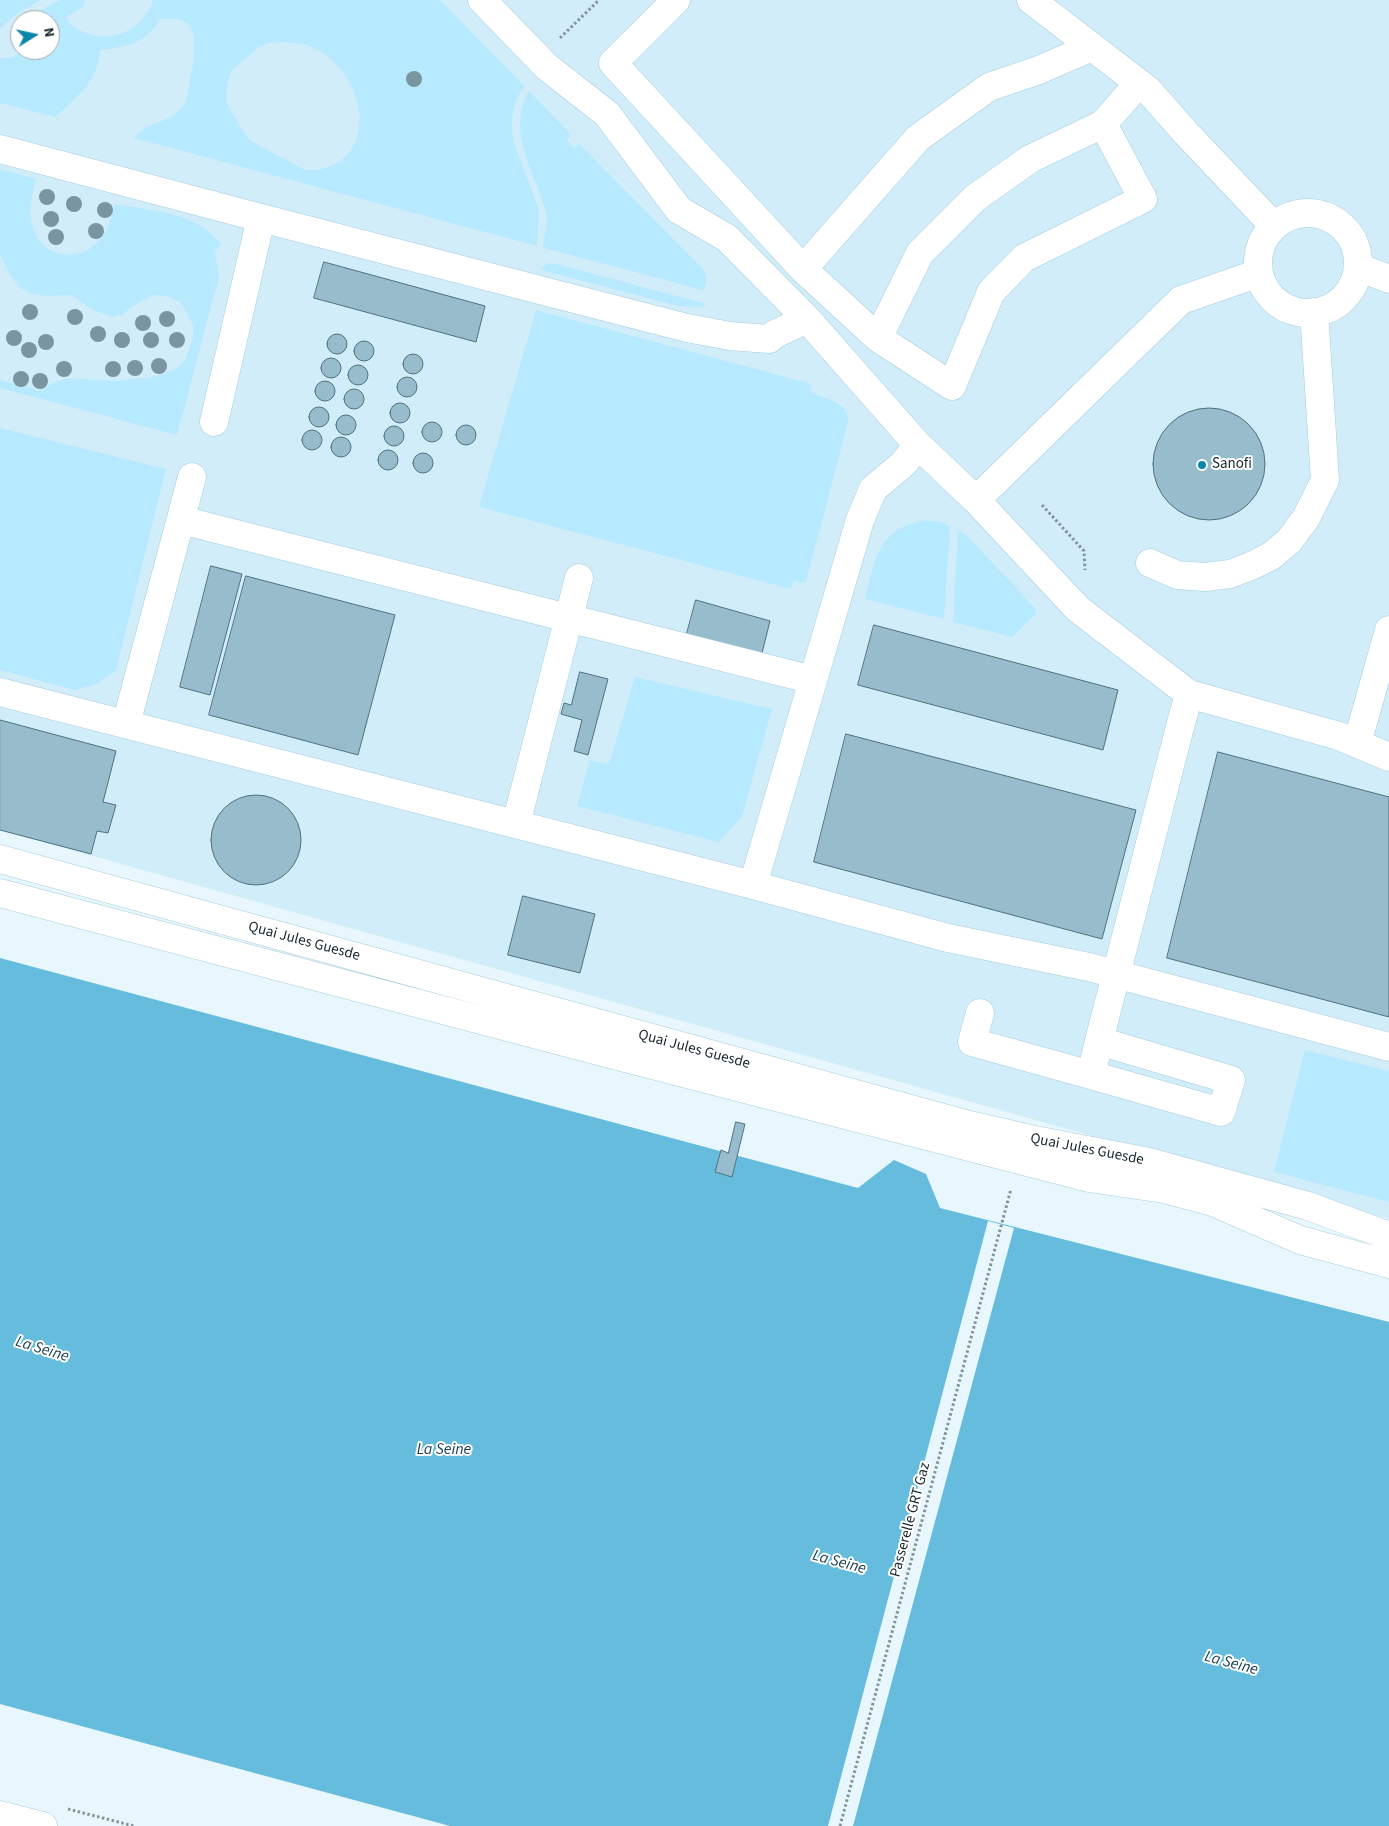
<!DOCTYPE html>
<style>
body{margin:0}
#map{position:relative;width:1389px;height:1826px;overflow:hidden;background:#e8f7fe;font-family:"Source Sans 3",sans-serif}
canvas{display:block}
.north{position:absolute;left:10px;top:10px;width:50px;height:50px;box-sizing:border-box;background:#fff;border:1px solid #a2a8ab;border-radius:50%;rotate:80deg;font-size:14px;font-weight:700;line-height:20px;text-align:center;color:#17262c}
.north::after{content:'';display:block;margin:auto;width:18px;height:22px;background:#0986a9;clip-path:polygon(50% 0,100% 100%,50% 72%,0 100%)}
</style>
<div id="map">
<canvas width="1389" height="1826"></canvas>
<div class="north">N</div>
</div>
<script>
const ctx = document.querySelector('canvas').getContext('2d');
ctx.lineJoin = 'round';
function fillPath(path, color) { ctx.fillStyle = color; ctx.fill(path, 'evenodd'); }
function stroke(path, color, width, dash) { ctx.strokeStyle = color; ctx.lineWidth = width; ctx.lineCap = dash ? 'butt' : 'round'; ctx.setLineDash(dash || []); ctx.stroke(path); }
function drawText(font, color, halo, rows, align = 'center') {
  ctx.font = font + ' "Source Sans 3",sans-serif'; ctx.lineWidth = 4; ctx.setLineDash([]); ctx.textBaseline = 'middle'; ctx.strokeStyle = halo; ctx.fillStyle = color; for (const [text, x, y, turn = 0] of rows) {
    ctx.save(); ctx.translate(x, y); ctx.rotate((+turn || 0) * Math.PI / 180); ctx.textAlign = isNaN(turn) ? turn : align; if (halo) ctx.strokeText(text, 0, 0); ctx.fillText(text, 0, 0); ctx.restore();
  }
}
const built = new Path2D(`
 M0,0H1389V1219L0,830ZM20,20H50V50H20Z`);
const green = new Path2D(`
 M0,0H40L20,12L0,28Z
 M60,0H85L83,7L66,17C70,25 76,29 84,32C112,45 144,29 153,0H440L524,86C512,105 510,121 514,143L539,210L537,246L134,138C147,119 177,125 187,98C190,77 201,41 188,23L177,19H160C147,43 126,47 100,50C100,79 75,99 55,117L0,103V58H11L22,50H50V20H41V10ZM281,42C291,43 303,43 312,47C345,62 369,104 356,140C351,152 345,159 333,165C323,169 314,172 303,169L249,140L231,111L226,101L228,80L232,70L258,48L268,43Z
 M529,91L571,135L567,141L574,148L579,143L702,268C708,275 707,282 703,290L544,248L543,245L547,224L546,212C535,171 505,133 529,91Z
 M0,169L36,179C32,194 28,213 33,228C44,262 88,263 105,233C110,225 112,213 115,204C152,211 196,211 221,244L215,252L219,277L177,435L0,388V380L33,388L39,391L53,383L69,378L112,381L152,377L163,374L179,367L185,360L193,338V325L184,308L179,302L168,296L152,295L130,308L122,315L113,317L93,310L71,295L46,296L31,294L19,287L11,276L0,255Z
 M552,263L707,304L701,307L678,306L541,270L546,264Z
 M536,310L812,384L810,389L813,394C827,398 850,404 848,422L806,582L802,583L794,580L791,589L479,507Z
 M0,428L166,469L116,671L94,685L75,690L0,670Z
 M926,520L942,522L950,527L944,619L865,599C875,559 878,528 926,520Z
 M958,530L967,536L1035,608L1036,614L1012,637L953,622Z
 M635,677L772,709L742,816L719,842L577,806L590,760L609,764Z
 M1305,1050L1389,1071V1202L1274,1172Z`);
const water = new Path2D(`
 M0,958L858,1188L894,1160L926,1174L940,1208L1389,1322V1826H450L0,1704Z`);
const pier = new Path2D(`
 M988,1221L1014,1228L853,1826H828Z`);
const building = new Path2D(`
 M324,262L485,306L476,342L314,298Z
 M327 344a10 10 0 1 1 20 0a10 10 0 1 1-20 0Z
 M354 351a10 10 0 1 1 20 0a10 10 0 1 1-20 0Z
 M403 364a10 10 0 1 1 20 0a10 10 0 1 1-20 0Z
 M321 368a10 10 0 1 1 20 0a10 10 0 1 1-20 0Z
 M348 375a10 10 0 1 1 20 0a10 10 0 1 1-20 0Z
 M397 387a10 10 0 1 1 20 0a10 10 0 1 1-20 0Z
 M315 391a10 10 0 1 1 20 0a10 10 0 1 1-20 0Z
 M344 399a10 10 0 1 1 20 0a10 10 0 1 1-20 0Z
 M390 413a10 10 0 1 1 20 0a10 10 0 1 1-20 0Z
 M309 417a10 10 0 1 1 20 0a10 10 0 1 1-20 0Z
 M1153 464a56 56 0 1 1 112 0a56 56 0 1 1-112 0Z
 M336 425a10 10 0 1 1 20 0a10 10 0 1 1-20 0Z
 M422 432a10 10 0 1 1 20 0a10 10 0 1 1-20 0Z
 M456 435a10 10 0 1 1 20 0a10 10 0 1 1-20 0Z
 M384 436a10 10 0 1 1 20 0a10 10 0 1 1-20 0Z
 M302 440a10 10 0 1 1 20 0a10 10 0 1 1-20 0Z
 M331 447a10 10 0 1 1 20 0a10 10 0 1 1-20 0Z
 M378 460a10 10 0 1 1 20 0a10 10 0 1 1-20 0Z
 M413 463a10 10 0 1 1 20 0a10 10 0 1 1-20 0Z
 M211,566L242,574L210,695L180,687Z
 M246,576L395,615L358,755L209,715Z
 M696,600L770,621L761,657L686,637Z
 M874,625L1118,690L1103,750L858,685Z
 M580,672L608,679L588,755L574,751L582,720L561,714L564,703L571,705Z
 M0,720L116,751L103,802L116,805L108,833L97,831L91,854L0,830Z
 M846,734L1136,810L1102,939L814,862Z
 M1218,752L1389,797V1017L1167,958Z
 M211 840a45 45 0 1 1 90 0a45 45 0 1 1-90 0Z
 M523,896L595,914L580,973L508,955Z
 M736,1122L745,1124L732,1177L715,1172L721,1150L728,1153Z`);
const path = new Path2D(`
 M560,38L599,0
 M1042,505L1084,551L1085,570
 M68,1809L134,1826
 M840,1826L1011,1189`);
const minor = new Path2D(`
 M482,0L547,67L607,114L679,210L727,238L807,319L918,445L976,500L1078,609L1189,694L1339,736L1389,757
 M676,0L613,63L803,269L918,138L989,87L1039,70L1092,47
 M1031,0L1148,90L1186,133L1274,226
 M0,149L261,218L687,328L730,336L769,339L775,334L807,319
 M1258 263a50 50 0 1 1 100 0a50 50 0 1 1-100 0Z
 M1358,267L1389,279
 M803,269L878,338L952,386L991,292L1024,258L1143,199L1103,124
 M878,338L920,253L975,198L1030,159L1103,124L1139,83
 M214,422L261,218
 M976,500L1181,300L1259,273
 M181,520L813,680
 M1150,563L1177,575L1205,577L1230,574L1251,566L1271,556L1289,541L1306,518L1325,480L1314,312
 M0,692L753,885L948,938L1089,967L1389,1047
 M126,724L192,477
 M1357,744L1389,630
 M516,824L579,578
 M753,885L860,520L873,489L903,464L918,445
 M980,1013L972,1042L1091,1075
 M1099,1041L1231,1080L1221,1112L1091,1075L1099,1041L1180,727L1189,694`);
const major = new Path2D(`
 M0,859L969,1125L1030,1139L1149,1162L1308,1206L1389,1236
 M0,893L602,1052L1089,1178L1164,1189L1213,1202L1300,1240L1389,1264
 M0,1815L43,1826`);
const trees = [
 [414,79],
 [47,197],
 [74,204],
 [105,210],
 [51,219],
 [96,231],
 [56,237],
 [30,312],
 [75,317],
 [167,319],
 [143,323],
 [98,334],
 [14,338],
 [122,340],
 [151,340],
 [177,340],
 [46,342],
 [29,350],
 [159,366],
 [135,368],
 [64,369],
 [113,369],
 [21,379],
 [40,381]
];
const markers = [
 [1202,465,5,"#0986a9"]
];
const poiNames = [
 ["Sanofi",1212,465]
];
const streetNames = [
 ["Quai Jules Guesde",304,942,15],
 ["Quai Jules Guesde",694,1050,15],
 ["Quai Jules Guesde",1087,1150,11],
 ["Passerelle GRT Gaz",911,1520,-75]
];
const waterNames = [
 ["La Seine",42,1350,17],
 ["La Seine",444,1450],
 ["La Seine",839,1563,15],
 ["La Seine",1231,1664,15]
];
fillPath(built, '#d1edf9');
fillPath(green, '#b8eaff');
fillPath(water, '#66bcdd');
fillPath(pier, '#e8f7fe');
fillPath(building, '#97bccc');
stroke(building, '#4f7281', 1);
stroke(minor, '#a6ccdc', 29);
stroke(major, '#a6ccdc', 29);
stroke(path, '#849399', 3, [2.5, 2.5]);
stroke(minor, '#fff', 28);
stroke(major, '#fff', 28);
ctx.fillStyle = '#7995a0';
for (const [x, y] of trees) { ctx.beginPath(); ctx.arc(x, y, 8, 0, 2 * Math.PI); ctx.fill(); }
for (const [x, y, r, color] of markers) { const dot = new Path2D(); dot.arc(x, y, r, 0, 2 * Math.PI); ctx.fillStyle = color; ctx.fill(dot); stroke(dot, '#fff', 2); }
drawText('15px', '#17262c', '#fff', poiNames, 'left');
drawText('15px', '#17262c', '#fff', streetNames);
drawText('italic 16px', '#183f4e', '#fff', waterNames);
</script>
